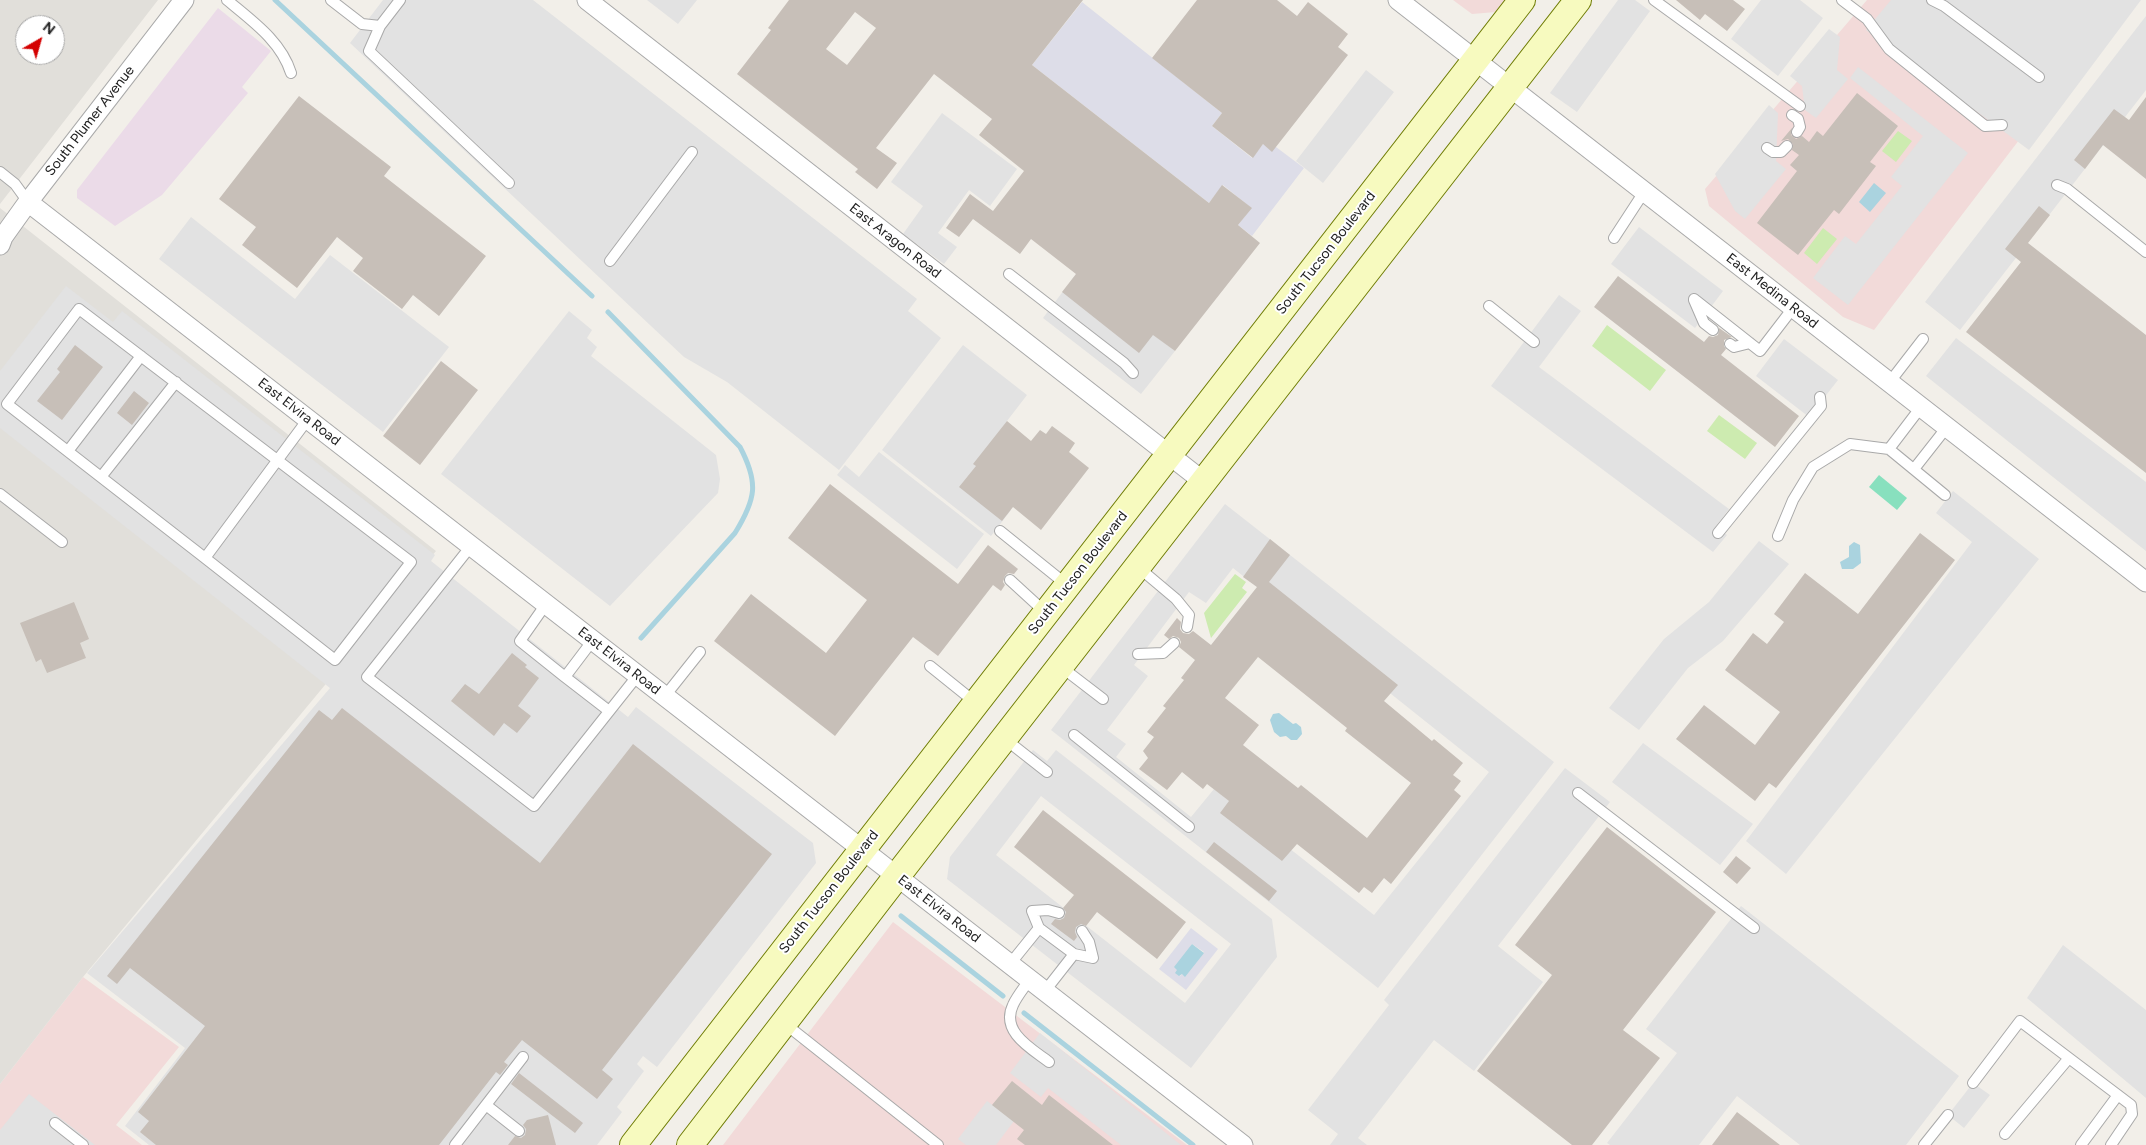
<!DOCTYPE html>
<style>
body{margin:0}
#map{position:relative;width:2146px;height:1145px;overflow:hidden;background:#f2efe9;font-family:Figtree,sans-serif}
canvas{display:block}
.north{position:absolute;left:15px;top:15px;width:50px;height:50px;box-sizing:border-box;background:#fff;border:1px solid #a7a7a7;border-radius:50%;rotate:38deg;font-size:14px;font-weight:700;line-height:20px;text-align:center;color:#222}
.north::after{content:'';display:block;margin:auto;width:18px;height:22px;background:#d40000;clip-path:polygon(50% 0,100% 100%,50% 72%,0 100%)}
</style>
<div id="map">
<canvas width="2146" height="1145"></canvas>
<div class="north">N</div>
</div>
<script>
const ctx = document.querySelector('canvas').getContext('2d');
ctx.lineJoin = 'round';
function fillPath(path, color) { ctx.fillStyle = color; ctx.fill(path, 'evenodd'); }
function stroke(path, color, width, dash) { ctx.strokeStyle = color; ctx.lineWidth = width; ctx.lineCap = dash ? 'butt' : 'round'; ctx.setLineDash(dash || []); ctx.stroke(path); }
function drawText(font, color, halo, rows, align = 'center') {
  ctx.font = font + ' Figtree,sans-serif'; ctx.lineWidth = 4; ctx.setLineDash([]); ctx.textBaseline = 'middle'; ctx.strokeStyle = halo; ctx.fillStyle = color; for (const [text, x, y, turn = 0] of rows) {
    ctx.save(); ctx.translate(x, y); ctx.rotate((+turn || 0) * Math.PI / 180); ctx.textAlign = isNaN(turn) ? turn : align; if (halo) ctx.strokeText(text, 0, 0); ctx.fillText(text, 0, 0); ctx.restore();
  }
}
const commercial = new Path2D(`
 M1453,0H1505L1496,12L1472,14Z
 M1867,0H2126L1874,330L1843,317L1709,206L1705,189Z
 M893,922L1187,1145H723Z
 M83,977L179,1047L116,1125L142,1145H0V1084Z`);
const industrial = new Path2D(`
 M218,8L271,51L242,87L248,93L162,195L115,226L77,198V190Z`);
const airport = new Path2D(`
 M0,0H158L0,204ZM25,25H55V55H25Z
 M0,208L436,551L83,977L0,1084Z`);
const grass = new Path2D(`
 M1898,131L1912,141L1896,162L1882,151Z
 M1823,228L1837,239L1817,264L1804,253Z
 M1607,325L1666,370L1650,391L1592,346Z
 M1719,415L1757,443L1745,459L1707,431Z
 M1235,574L1246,582L1242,588L1247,592L1211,638L1204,613Z`);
const pitch = new Path2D(`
 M1879,475L1907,498L1897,510L1869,487Z`);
const parking = new Path2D(`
 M383,0H533L917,299L908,311L941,338L839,470L727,382L684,357L350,43Z
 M647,0H697L678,24Z
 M1618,0H1635L1650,11L1577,112L1550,93Z
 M1761,0H1800L1823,18L1778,76L1731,39Z
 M1891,0H2141L2029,150L1866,30Z
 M2146,16V90L1960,330L1925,302Z
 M1829,29L1840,37L1837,70L1848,79L1816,118L1805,110L1802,86L1790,76Z
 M1858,67L1968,153L1848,305L1813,278L1845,236L1856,244L1902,186L1891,177L1923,136L1850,78Z
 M1366,70L1394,92L1323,183L1296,161Z
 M1769,105L1778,113L1776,161L1786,169L1745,219L1735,211L1715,174Z
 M942,113L1017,169L990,206L969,190L938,233L957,247L944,264L903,234L923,206L891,182Z
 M191,217L295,299L330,255L449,347L383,432L159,259Z
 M1639,227L1723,291L1695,328L1611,264Z
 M1076,274L1175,351L1141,394L1043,318Z
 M66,286L113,322L122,311L435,555L431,561L628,717L636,707L813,843L816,863L657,1067L643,1056L637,1064L644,1071L617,1107L622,1112L597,1145H149L125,1126L185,1048L87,973L330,688L0,428V371Z
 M1559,295L1581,311L1539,367L1729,509L1716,526L1727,535L1713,552L1491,386Z
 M569,311L592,330L587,338L597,347L591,356L716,455L720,479L718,493L610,606L441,474Z
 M1956,338L2146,482V551L1926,376Z
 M1784,339L1838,380L1809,417L1756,376Z
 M963,345L1027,395L1007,421L978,483L1011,510L991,536L882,450Z
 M879,452L984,534L957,569L837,475L845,465L859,477Z
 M1953,491L2039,559L1786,874L1746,841L1972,542L1936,513Z
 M1225,504L1554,762L1378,988L1051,730ZM1233,568L1489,772L1374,915L1214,789L1191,817L1116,757L1126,744L1107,730L1148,676L1134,665L1189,592L1206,603Z
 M1759,541L1789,564L1723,641L1688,668L1639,730L1609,708L1664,639L1709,602Z
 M1643,743L1753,824L1720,865L1612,782Z
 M1033,750L1047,761L1056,750L1272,919L1277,957L1191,1068L947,879L950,857ZM1041,796L1231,944L1185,1003L996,855Z
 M1565,768L1610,802L1498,946L1543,982L1474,1071L1434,1040L1358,1138L1367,1145H1330L1338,1134L1308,1110L1389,1005L1384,1000Z
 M1741,906L1959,1076L1906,1145H1800L1737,1096L1699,1145H1610L1607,1143L1677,1053L1646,1029Z
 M2063,945L2146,1010V1098L2027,998Z
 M1040,1033L1181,1145H1121L1048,1088L1041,1097L1010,1073Z
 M1973,1083L1990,1095L1964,1128L1948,1115Z
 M29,1094L95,1145H0V1130Z
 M987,1101L1014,1121L996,1145H966L958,1139Z`);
const plaza = new Path2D(`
 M1082,2L1222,113L1212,126L1252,158L1263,144L1276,147L1304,168L1252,236L1238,225L1251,208L1223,185L1209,203L1032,65Z
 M1191,928L1218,949L1186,990L1159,969ZM1192,944L1204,952L1180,976L1178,970Z`);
const water = new Path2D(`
 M1874,183L1886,193L1870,212L1859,202Z
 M1854,542L1860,545L1861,563L1853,569H1842L1840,562L1849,557V546Z
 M1279,713L1293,724L1296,723L1301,727L1302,734L1297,740H1291L1286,736L1280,737L1274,732L1270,720L1273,714Z
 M1192,944L1204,953L1185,977L1182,974L1179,976L1175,973L1177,970L1174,967Z`);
const stream = new Path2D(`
 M275,0L592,296
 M608,312L740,447C759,483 756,499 735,533L641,638
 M901,916L1003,996
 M1024,1013L1193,1145`);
const building = new Path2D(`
 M789,0H1083L1032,65L1209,203L1222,185L1252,208L1238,225L1260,243L1175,351L1153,335L1139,353L1062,292L1076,274L1031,239L1020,254L973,219L959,237L946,228L970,194L993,211L1024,171L979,135L992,119L934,74L876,148L897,163L877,189L855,172L858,169L737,74L771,30L768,28ZM855,12L876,28L847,65L826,49Z
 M1197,0H1277L1297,16L1308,2L1348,34L1338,47L1348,55L1272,152L1263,144L1253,158L1212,126L1222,113L1152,58Z
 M1676,0H1733L1745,9L1727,31L1705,14L1700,20Z
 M1857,93L1898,126L1870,162L1876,166L1839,214L1834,210L1798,255L1757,223L1797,171L1790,165L1799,155L1792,150L1793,144L1788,139L1781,141L1792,128L1791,135L1796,139L1802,136L1809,142L1817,131L1823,136Z
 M299,96L391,167L384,176L486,256L439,316L413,295L402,309L353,271L363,258L337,237L297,288L242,245L256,227L219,199Z
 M2146,97V179L2103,145L2085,169L2074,160L2114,109L2129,120Z
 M2039,206L2050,215L2028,243L2146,335V473L1966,332L2021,262L2005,249Z
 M1618,276L1704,342L1709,336L1713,337L1718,335L1719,328L1732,337L1724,340V346L1726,349L1721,355L1799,416L1775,447L1594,307Z
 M75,345L103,367L62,420L37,401L60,372L57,369Z
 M441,361L478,390L420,465L383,436Z
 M134,391L149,403L132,425L117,413Z
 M1007,421L1031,441L1040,430L1046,434L1052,426L1075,443L1069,452L1089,468L1041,530L1013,507L1002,521L959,487L976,466L973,464Z
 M830,484L958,584L988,545L1018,569L1014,574L1008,573L1005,576L1003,582L1005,585L1001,591L993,585L938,656L913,637L835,736L714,641L751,594L826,653L867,600L788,538Z
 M1920,533L1955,560L1776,788L1769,783L1755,801L1676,739L1704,705L1755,745L1780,712L1725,670L1753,633L1767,644L1784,622L1774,614L1805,573L1858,614Z
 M1270,539L1290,555L1269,582L1398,685L1384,701L1432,741L1434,739L1463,763L1453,775L1461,781L1454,790L1461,796L1391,884L1384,878L1372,893L1364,887L1359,893L1297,844L1282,861L1220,813L1229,801L1207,784L1203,789L1182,772L1167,790L1139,769L1148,758L1143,751L1154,737L1147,732L1166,708L1163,706L1184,680L1181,678L1195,660L1179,647L1181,642L1179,638L1173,636L1169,639L1164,635L1177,618L1181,622L1180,629L1183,633L1189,634L1193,631L1211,645L1257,587L1243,577ZM1258,657L1347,728L1345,731L1411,783L1367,838L1301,785L1298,788L1243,745L1259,725L1225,698Z
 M74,602L89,639L80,643L86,658L47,673L41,659L36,662L20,623Z
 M512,653L527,665L525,667L539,678L518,706L531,716L517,733L504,723L494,736L451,701L465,684L479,694Z
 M342,708L540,863L633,744L772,854L602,1070L613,1079L597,1099L522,1040L504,1062L508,1065L500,1075L496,1072L439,1145H156L140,1132L149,1121L138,1112L205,1026L130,968L117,984L107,976L319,710L332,720Z
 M1043,810L1186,922L1157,959L1097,912L1086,926L1081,924L1076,927L1075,932L1077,937L1074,941L1051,924L1055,919L1060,920L1064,918L1066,912L1063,908L1074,895L1014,847Z
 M1607,827L1716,912L1623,1030L1660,1058L1592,1145H1572L1477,1071L1552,975L1515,945Z
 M1214,842L1277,891L1269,901L1206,852Z
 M1736,856L1751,868L1737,884L1723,872Z
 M519,1073L583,1123L575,1133L511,1084Z
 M1012,1081L1042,1105L1049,1095L1113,1145H1025L1017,1139L1024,1130L992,1105Z
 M1737,1112L1780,1145H1712Z
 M548,1115L556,1145H508L515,1136L521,1138L525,1135L526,1129L523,1125L527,1120Z`);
const lane = new Path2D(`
 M227,0C252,21 281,41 291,73
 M331,0L362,24L380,26
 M400,0L380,26L369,51L509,183
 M1654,0L1800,106
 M1842,0L1867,19L1889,49L1985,126L2002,125
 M1932,0L1944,6L2039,77
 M1792,115L1798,119L1800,127L1797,132
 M1767,148L1773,152H1781L1787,146
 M0,172L15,184L28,202
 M2057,185L2067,189L2146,252
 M1614,238L1644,192
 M610,261L692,152
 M1009,274L1124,363L1133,373
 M1694,299L1760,351L1793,308
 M1694,300L1704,323L1713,330
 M1489,306L1534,342
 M1730,344L1734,347L1750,343
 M1889,383L1923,339
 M1889,449L1921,407
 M68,451L141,356
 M1914,469L1947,427
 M101,477L176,382
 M0,494L62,542
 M1000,531L1067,585
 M1718,533L1821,406L1820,397
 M1778,536L1793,500L1813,467L1850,444L1889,449L1945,495
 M471,546L367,677L534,806L638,675
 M205,558L335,660L411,562L79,309L7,404L205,558L308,419
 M1138,567L1176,599L1189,615L1187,627
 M1010,580L1046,613
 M546,604L520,641L565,677
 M593,640L565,677L609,711
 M1138,654L1163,653L1174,643
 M930,666L976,703
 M1060,666L1103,699
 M665,696L700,652
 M1074,735L1189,827
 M1005,739L1047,772
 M1578,793L1754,928
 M1059,913L1048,910L1032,911L1039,928L1074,954L1093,958L1089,942L1082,931
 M1010,964L1039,928
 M1030,979C1024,988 1017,996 1013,1005C1000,1032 1032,1049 1049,1062
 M1045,991L1074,954
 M784,1023L938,1145
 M1973,1083L2020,1021L2131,1105L2132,1114L2111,1145
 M486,1105L519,1131
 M55,1123L83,1145
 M2005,1134L2069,1058
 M455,1145L523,1057
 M1924,1145L1948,1115
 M2081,1145L2118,1095`);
const street = new Path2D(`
 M587,0L1204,482
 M1398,0L2146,582
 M28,202L1243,1145
 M0,245L3,237L28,202L184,0`);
const secondary = new Path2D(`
 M633,1145L1522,0
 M690,1145L897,876L1578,0`);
const streetNames = [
 ["South Plumer Avenue",90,121,-52],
 ["East Aragon Road",895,241,38],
 ["South Tucson Boulevard",1326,253,-52],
 ["East Medina Road",1772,291,38],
 ["East Elvira Road",299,412,38],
 ["South Tucson Boulevard",1078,573,-52],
 ["East Elvira Road",619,661,38],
 ["South Tucson Boulevard",829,892,-52],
 ["East Elvira Road",939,909,38]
];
fillPath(commercial, '#f2dad9');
fillPath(industrial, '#ebdbe8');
fillPath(airport, '#e1dfda');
fillPath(grass, '#cdebb0');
fillPath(pitch, '#88e0be');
fillPath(parking, '#e2e2e2');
fillPath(plaza, '#dddde8');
fillPath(water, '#aad3df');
stroke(stream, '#aad3df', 5);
fillPath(building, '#c7bfb8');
stroke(lane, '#a9a9a9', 12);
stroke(street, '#a9a9a9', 21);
stroke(secondary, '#707d05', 28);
stroke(lane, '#fff', 10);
stroke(street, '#fff', 19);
stroke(secondary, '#f7fabf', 26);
drawText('14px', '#222', '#fff', streetNames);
</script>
